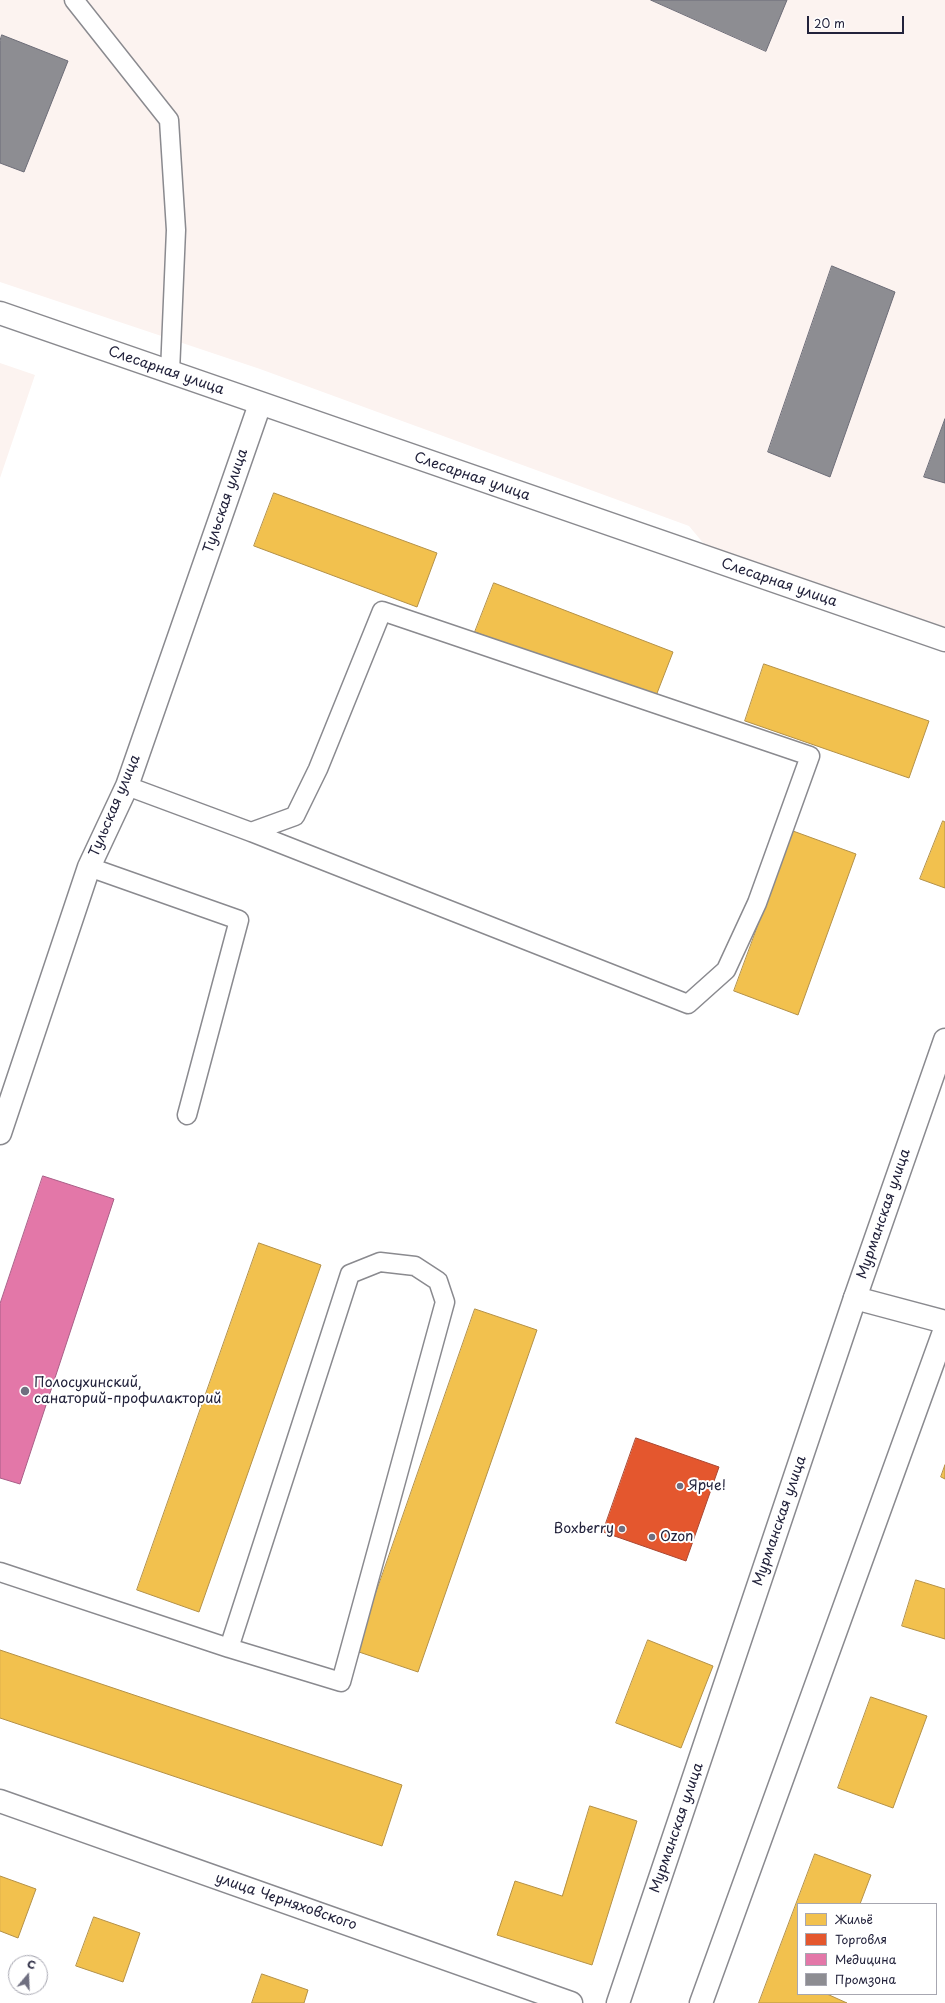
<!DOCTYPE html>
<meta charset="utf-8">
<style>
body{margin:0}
#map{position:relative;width:945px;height:2003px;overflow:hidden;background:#fff;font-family:"Playpen Sans",sans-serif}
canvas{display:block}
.legend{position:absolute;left:797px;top:1903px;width:140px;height:92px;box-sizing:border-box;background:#fff;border:1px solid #a7a7b1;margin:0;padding:5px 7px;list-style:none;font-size:12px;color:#22223b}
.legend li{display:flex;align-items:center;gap:8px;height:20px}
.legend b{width:20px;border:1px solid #a7a7b1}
.north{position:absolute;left:8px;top:1955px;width:40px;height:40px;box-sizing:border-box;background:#fff;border:1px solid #a7a7b1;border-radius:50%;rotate:19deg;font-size:11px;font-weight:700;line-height:16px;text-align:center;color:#22223b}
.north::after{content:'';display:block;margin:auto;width:14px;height:18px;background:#6f6f80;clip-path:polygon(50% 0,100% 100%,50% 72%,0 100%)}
.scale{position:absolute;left:807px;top:16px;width:97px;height:18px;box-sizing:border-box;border:2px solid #22223b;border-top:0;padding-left:5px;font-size:12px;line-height:14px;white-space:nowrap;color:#22223b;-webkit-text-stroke:3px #fff;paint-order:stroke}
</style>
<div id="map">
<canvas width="945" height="2003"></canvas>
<ul class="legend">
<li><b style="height:11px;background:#f2c14e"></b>Жильё</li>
<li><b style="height:11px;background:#e4572e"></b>Торговля</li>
<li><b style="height:11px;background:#e377a8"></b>Медицина</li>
<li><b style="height:11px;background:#8d8d92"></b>Промзона</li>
</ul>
<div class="north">С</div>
<div class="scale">20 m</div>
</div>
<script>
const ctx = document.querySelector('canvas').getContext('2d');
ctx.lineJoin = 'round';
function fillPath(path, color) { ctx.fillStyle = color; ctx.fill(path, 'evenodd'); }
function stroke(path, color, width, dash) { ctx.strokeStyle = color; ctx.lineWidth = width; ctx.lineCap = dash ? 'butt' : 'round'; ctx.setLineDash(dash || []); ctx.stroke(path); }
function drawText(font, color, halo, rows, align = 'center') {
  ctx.font = font + ' "Playpen Sans",sans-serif'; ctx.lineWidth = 4; ctx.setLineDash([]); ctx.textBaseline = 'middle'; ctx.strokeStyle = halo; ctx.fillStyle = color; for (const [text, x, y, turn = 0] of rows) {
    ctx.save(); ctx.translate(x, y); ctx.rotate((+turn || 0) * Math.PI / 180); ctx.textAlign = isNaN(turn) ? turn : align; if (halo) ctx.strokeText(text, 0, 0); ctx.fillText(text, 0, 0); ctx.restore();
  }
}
const built = new Path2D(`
 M0,0H945V634L719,562L689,526L260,369L0,282Z
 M0,363L35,375L0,478Z`);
const homes = new Path2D(`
 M274,493L437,553L417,607L254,546Z
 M494,583L673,652L654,701L475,632Z
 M764,664L929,721L909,778L745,721Z
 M943,821L945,822V888L920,879Z
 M793,831L856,854L798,1015L734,991Z
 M259,1243L321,1265L199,1612L137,1590Z
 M475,1309L537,1330L418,1672L356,1651Z
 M945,1465V1479L941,1477Z
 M916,1580L945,1589V1639L902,1626Z
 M648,1640L713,1666L681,1748L616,1723Z
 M0,1650L402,1785L382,1846L0,1718Z
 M871,1697L927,1716L893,1808L838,1788Z
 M590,1806L637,1821L592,1965L497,1935L515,1881L562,1896Z
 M815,1854L871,1875L860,1904H798V1994H827L847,2003H759Z
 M0,1876L36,1889L18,1938L0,1931Z
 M94,1917L140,1933L123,1982L76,1966Z
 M262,1974L308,1990L304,2003H252Z`);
const shops = new Path2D(`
 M636,1438L719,1467L686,1561L603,1532Z`);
const health = new Path2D(`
 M43,1176L114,1199L20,1484L0,1478V1304Z`);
const industry = new Path2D(`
 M651,0H787L766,51Z
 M2,35L68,61L24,172L0,163V41Z
 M832,266L895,292L830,477L768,452Z
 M945,419V483L924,477Z`);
const lane = new Path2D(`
 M74,0L169,120L176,230L170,372
 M127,786L251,832L295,816L318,769L382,611L810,756L757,903L726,970L688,1004L251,832
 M89,867L239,920L187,1115
 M0,1572L229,1648L341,1682L445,1302L438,1281L415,1266L380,1262L350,1274L229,1648`);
const street = new Path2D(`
 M0,1133L89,867L127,786L260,404
 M855,1298L945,1322
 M0,1801L571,2003`);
const secondary = new Path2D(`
 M0,313L945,640
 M618,2003L855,1298L945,1040
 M701,2003L945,1329`);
const markers = [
 [25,1391,5,"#6f6f80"],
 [680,1486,4,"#6f6f80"],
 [622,1529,4,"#6f6f80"],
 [652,1537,4,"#6f6f80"]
];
const streetNames = [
 ["Слесарная улица",166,371,19],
 ["Слесарная улица",472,477,19],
 ["Тульская улица",226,501,-71],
 ["Слесарная улица",779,583,19],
 ["Тульская улица",115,806,-67],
 ["Мурманская улица",884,1214,-71],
 ["Мурманская улица",780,1521,-71],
 ["Мурманская улица",677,1828,-71],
 ["улица Черняховского",286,1902,19]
];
const poiNames = [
 ["Полосухинский,",34,1383],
 ["санаторий-профилакторий",34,1399],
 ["Ярче!",688,1486],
 ["Boxberry",614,1529,"right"],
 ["Ozon",660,1537]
];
fillPath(built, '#fcf3f0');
fillPath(homes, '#f2c14e');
stroke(homes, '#b49148', 1);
fillPath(shops, '#e4572e');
stroke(shops, '#aa4732', 1);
fillPath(health, '#e377a8');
stroke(health, '#a95e87', 1);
fillPath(industry, '#8d8d92');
stroke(industry, '#6d6d78', 1);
stroke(lane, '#8a8a8f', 21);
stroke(street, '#8a8a8f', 25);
stroke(secondary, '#8a8a8f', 25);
stroke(lane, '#fff', 18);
stroke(street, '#fff', 22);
stroke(secondary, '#fff', 22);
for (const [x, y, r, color] of markers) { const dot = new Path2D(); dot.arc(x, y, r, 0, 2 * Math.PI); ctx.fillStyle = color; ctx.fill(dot); stroke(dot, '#fff', 1.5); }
drawText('14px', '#22223b', '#fff', streetNames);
drawText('14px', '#22223b', '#fff', poiNames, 'left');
</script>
